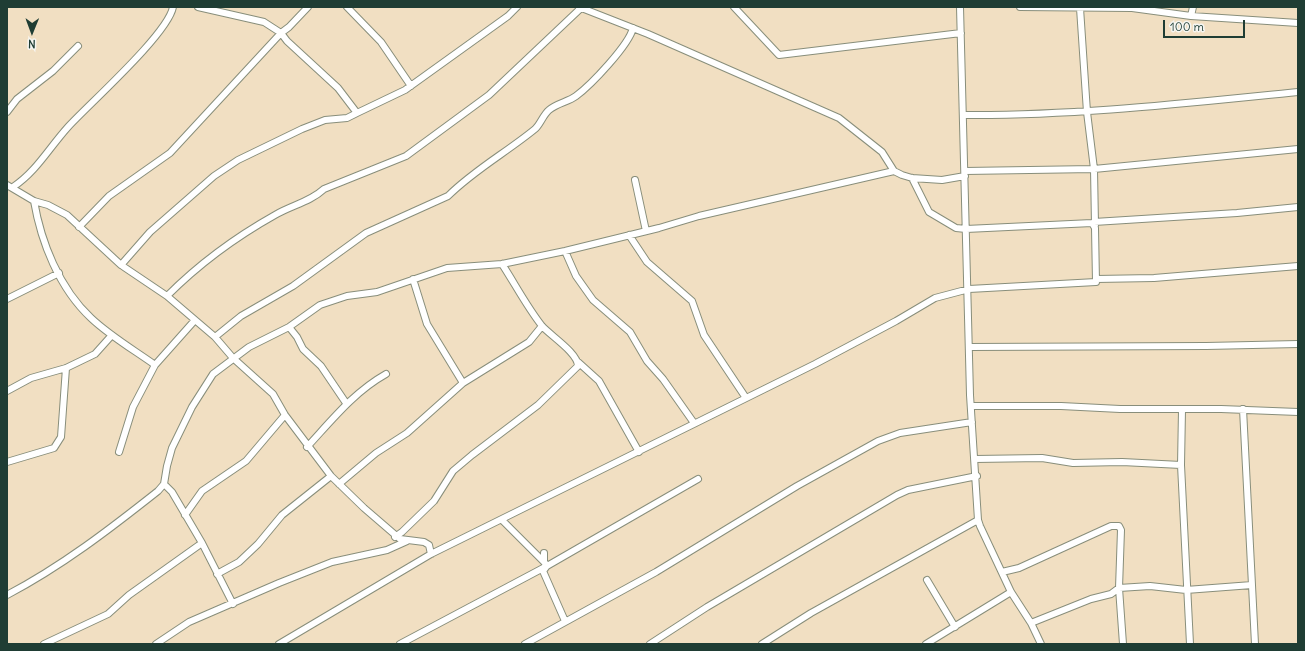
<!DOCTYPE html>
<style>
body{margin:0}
#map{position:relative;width:1305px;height:651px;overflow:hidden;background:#f1dfc2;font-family:Delius,sans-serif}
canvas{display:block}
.frame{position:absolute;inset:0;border:8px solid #1f3d34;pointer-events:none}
.north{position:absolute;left:12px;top:12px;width:40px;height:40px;-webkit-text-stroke:3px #f6f6f2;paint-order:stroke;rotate:181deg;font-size:11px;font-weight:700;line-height:16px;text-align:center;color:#1f3d34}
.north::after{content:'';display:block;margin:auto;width:14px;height:18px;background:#1f3d34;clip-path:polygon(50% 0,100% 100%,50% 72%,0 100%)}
.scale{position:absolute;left:1163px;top:20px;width:82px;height:18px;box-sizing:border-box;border:2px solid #1f3d34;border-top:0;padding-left:5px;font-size:12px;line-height:14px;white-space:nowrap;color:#1f3d34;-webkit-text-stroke:3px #f6f6f2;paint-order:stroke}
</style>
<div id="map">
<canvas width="1305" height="651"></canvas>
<div class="frame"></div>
<div class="north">N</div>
<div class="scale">100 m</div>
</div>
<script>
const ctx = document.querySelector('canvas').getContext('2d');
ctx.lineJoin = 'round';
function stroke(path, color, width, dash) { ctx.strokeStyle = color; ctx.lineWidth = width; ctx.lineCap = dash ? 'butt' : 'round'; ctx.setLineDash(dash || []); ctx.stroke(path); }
const minor = new Path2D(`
 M198,7L264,22L281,33L289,27L308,7
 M347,7L381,42L411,86
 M579,7L648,34L839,118L882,152L894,171L902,175L912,178L942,180L965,176
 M734,7L779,55L961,33
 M960,7L970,395L978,520L980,526L1011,592L1031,623L1041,644
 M1020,7L1132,8L1133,7
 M1080,8L1087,112L1094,169L1095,225
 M1132,8L1191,16L1298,23
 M1191,16L1193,7
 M7,112L17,99L53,71L78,46
 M963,115C1075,116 1187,103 1298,92
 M965,171L1094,169L1298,149
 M635,180L646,231
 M7,185L34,201L48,205L67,215L121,265L167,296L215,337L233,358L273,394L285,415L331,476L364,508L400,539L424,542L429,545L431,554
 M13,187C36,172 49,148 68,127C89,104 168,34 173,7
 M34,201C41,242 59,288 91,318C110,336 134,350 155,365
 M1094,222L1237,213L1298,207
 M79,227L109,196L170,153L281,33L287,41L338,88L357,113L405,90L508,16L517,7
 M629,235L647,262L692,301L704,335L746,398
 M565,251L576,276L593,300L630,332L647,361L663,379L694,423
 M121,265L150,232L214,176L238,160L302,129L325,120L347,118L357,113
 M413,279L427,324L463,383
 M1096,279L1154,278L1298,266
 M167,296C201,262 234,238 275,215C292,205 310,202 324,189L406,156L489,95L581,8
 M7,299L59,273
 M289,327L297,337L303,349L321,366L346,403
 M215,337L241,316L293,286L366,233L448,196C474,170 507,152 535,129C540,125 543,115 549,110C557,103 568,102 576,96C591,85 629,45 633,28
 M969,347L1206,346L1298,344
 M578,362L599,381L639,452
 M7,391L31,378L66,368L95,354L112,335
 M971,406H1061L1120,409H1221L1298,412
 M1243,409L1255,644
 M1182,410L1181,465L1190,644
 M307,447C332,420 354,392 386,374
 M119,452L133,407L155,365L195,320
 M975,459L1042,458L1073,463L1122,462L1181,465
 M7,462L54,448L61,437L66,368
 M164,484L172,492L202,543L233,604
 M339,484L376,453L407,433L463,383L529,342L542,326
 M185,515L202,491L246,461L285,415
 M502,520L545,563
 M395,537L402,532L434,501L453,471L472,455L538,405L578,366C578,353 551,336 542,326C527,307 515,284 502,264
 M544,553V562L547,566L543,571L565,621
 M1002,572L1019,568L1111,526H1119L1121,530L1119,588L1123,644
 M217,574L239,562L258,544L282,515L331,476
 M927,580L955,627
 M7,595C62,566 110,529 158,491L164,484L167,466L172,448L192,407L213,374L249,347L289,327L320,305L347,296L377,292L447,268L502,264L565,251L659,228L699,216L894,171
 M1031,623L1091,599L1111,594L1119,588L1150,586L1186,590L1252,585
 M44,644L108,614L129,595L202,543
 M156,644L189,622L279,583L332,562L387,550L407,541
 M279,644L431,554L815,364L896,321L935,298L969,289L1096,282L1095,228L1092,223L966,229L956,228L929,212L912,178
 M400,644L547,566L698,479
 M525,644L656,572L797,486L878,441L900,433L972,422
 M650,644L707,607L897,495L908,490L977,476
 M762,644L811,613L978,520
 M926,644L1011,592`);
stroke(minor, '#888e7b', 8);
stroke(minor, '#fff', 6);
</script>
